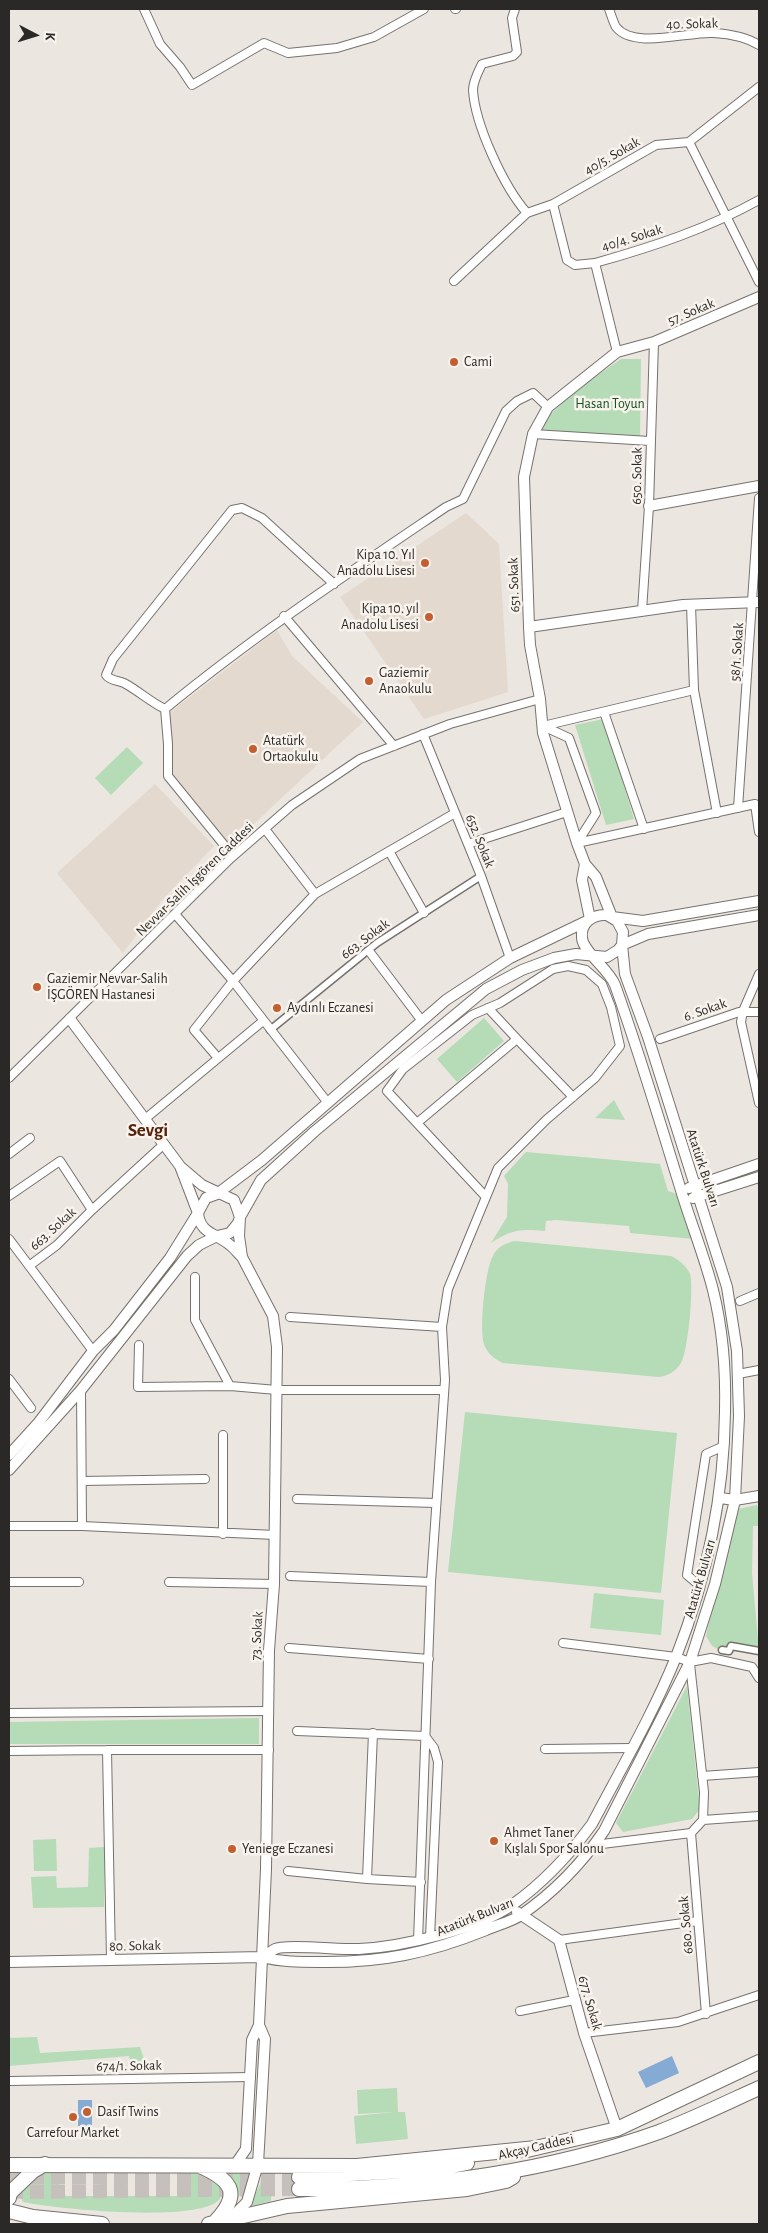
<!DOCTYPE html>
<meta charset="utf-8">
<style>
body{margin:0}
#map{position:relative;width:768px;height:2233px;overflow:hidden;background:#ebe6e0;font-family:"Alegreya Sans",sans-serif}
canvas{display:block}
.frame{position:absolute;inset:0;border:10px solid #2b2927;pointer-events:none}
.north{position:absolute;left:10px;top:10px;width:50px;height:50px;-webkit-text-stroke:4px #f8f3ed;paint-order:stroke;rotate:95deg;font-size:14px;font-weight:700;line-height:20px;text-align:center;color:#2b2927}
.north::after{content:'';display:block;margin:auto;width:18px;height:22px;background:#2b2927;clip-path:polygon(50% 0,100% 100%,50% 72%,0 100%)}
</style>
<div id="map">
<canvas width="768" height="2233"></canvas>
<div class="frame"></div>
<div class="north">K</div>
</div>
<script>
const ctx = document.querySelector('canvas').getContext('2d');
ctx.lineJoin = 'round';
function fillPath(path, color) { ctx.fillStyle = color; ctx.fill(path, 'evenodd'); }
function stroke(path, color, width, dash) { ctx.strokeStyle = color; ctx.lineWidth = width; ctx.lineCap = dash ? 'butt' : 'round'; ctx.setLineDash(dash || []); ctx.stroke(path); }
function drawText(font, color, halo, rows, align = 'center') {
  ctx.font = font + ' "Alegreya Sans",sans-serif'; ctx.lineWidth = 5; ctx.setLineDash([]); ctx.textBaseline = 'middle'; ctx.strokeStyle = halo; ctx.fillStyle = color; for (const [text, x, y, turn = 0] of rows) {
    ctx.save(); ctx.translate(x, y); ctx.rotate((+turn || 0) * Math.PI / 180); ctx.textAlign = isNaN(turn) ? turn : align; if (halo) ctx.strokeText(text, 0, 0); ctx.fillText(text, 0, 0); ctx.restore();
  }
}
const built = new Path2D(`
 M466,513L499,544L508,692L424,719L340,597Z
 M277,630L292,656L363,722L230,846L172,776L169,713Z
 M155,784L214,846L163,899L123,953L57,873Z`);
const green = new Path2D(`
 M621,359H641L640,438L534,430L576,390Z
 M604,719L634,819L606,825L575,725Z
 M127,747L143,763L111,795L95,778Z
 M484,1018L504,1041L457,1082L437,1059Z
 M614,1100L625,1120L595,1118Z
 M526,1152L660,1164L668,1191L680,1195L694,1239L630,1233L629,1226L556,1220L546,1221L545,1231C521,1229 512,1229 491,1243L507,1217L508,1184L504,1176Z
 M515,1241L671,1256C679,1260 686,1265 690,1274C694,1287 688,1351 681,1363C676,1371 668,1376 659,1377L503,1363C494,1359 487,1353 484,1344C479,1331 485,1268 493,1256C497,1247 505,1243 515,1241Z
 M465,1412L677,1433L661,1593L448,1572Z
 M757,1505L759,1511V1526H753L752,1573L759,1651L731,1646L720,1650L712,1646L706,1636L708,1626L738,1509Z
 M594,1593L664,1600L661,1635L590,1628Z
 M687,1686L700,1809L692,1819L623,1832L616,1823Z
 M259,1718V1744H9V1722Z
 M56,1839L57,1871H34L33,1840Z
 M104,1847V1907L33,1908L31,1877L56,1876L57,1888L88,1887L89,1848Z
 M37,2037L40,2053L140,2047L146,2065L131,2066L129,2056L9,2066V2038Z
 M397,2088L398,2112H405L408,2139L356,2144L354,2116L394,2112L358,2114L357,2090Z
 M57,2164L60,2196H183L184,2165H197L224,2189C222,2192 221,2198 219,2200C196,2223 56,2209 23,2202L20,2196L24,2179Z
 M250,2170L245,2188L237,2199L235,2186L219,2171Z
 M263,2170H272L271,2201L250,2206L260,2184Z`);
const water = new Path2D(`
 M672,2056L679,2073L646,2088L638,2072Z
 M78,2100H92V2126H78Z`);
const trunkTunnel = new Path2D(`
 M9,2177H299
 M9,2192L299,2189`);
const pedestrian = new Path2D(`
 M270,1030L377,943L481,876
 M722,1650L729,1651L731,1646L759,1651`);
const minor = new Path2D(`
 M144,9L160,44L180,67L192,85L264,43L288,53L337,48L374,37L424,9
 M455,9H456
 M515,9L512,18L517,52L513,56L482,64C478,72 473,81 473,90C475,125 504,187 527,213
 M609,9C611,14 613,22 616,27C634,50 689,31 714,33C730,34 746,37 759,45
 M689,142L759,282
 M553,204L567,260L575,265L595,263
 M454,281L527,213L553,204L656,145L689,142L759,87
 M617,352L595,263C652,247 707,229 759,200
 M533,434L650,441
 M691,605L694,690L717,813
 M642,611L649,506L654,342
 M284,616L394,746
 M165,709C150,702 139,691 124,683C118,680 110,681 106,675L113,659L232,510L242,508L262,518L334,584
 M604,712L644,829
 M423,734L481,876L510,958
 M738,808L759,498
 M265,829L315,894L455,813
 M577,843L596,813L569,738L543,726L694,690
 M577,843L755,804L759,832
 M468,844L567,812
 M389,851L424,913
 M233,856L168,776V744L165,709C255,635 350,572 446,507L463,499L506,411L517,401L533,393L548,407
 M175,914L233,981L328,1103
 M369,951L422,1021
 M759,974L743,1011L741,1022L759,1103
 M517,1039L573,1097
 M660,1039L739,1012H759
 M218,1058L194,1030L233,981L315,894
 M9,1078L230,859L292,805L360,759L450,724L540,699
 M145,1119L263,1021
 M417,1123L517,1039L488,1008
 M9,1154L30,1138
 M9,1196L60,1161L92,1210L57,1245L29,1266
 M92,1210L164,1144
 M9,1239L93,1351
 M195,1277V1320L230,1386
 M740,1301L759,1293
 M290,1317L442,1327
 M139,1345L138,1387L230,1386L277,1390H444
 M738,1374L759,1370
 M9,1379L31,1408
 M223,1435V1534
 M82,1481L205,1479
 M297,1499L436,1503
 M9,1526H82L81,1390
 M82,1526L275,1535
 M290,1576L431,1582
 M9,1582H79
 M169,1582L274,1584
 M700,1586L687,1575L706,1454L724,1446
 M563,1643L676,1657L690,1662L711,1658L752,1667L759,1678
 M289,1648L429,1659
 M9,1713L269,1711
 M297,1731L425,1736L434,1748L438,1762L430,1937
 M545,1749L632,1748
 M9,1751L107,1750
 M702,1776L759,1772
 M703,1820L759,1816
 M691,1833L706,2014
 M594,1845L691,1833L703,1820L704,1792L690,1664
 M288,1871L367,1879L373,1733
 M367,1879L421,1882
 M559,1940L698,1921
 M418,1941L431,1582L445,1380L442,1327L448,1289L498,1168L546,1120L595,1078L620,1046L611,1007L602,984L586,970L568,966L553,969L500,1003L472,1015L403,1069L387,1091L486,1197
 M111,1960L107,1750H269
 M520,2011L574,2000
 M584,2033L678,2022L759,1995
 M9,2081L251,2077`);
const tertiary = new Path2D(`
 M649,506L759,486
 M529,627L683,605L759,602
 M585,864L582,880L590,919
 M612,917L596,877L585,864L577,843L543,733L540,699L530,645L529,627L524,477L533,434L548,407L617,352L654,342L759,297
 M612,917L643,921L759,901
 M622,945L648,934L759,915
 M689,1188L759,1164
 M693,1198L759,1177
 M241,1256C237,1252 234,1248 230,1245C216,1233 200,1234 198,1213L206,1198L217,1194L262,1160L446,1000L510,958L589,920
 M9,1455L39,1422L93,1351L114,1330L170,1258L198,1213L180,1166L70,1019
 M9,1470L81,1390L187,1256L199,1245L217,1236L230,1233L238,1223L240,1217L234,1200L202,1185L182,1168
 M720,1498L735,1500L759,1496
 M517,1912L559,1940L584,2033L617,2129
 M9,1962L262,1957C281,1962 300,1962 319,1962C381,1963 429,1953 486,1930C497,1925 511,1922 521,1915C553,1893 582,1863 604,1831L690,1662L715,1584L735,1500L739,1416L737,1351L727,1287L648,1037L625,974L622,945L623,932L617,921L607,915C593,914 580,923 582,938C583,952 609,969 615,985C639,1052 659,1119 680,1187C690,1221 704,1255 713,1290C723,1330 726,1371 725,1412C724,1497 707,1578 676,1657C653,1714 621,1769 592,1824C570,1854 543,1883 512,1905C478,1929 401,1947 359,1949C343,1950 285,1944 275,1949C271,1951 267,1955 263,1957
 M235,2165L246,2149L252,2040L259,2025L266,1869L269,1650L274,1584L277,1347L273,1316L242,1257L239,1236L240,1217L261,1180L315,1131L486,989L522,970L554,958L576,954L607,957L618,950L622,945
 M230,2219L247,2202L258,2164L265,2039L259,2025`);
const trunk = new Path2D(`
 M527,2150L617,2129L759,2062
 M9,2165L357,2166L536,2148
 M200,2166C234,2181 241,2195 214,2223
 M299,2177L437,2169L467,2163
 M299,2189C420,2189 544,2173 659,2132C693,2119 726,2103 759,2088
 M9,2198L10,2193L33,2171L45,2164
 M9,2211L33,2217L102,2224
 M209,2224L287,2206L467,2189L506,2181L513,2177`);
const markers = [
 [454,362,5,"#c45e30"],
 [425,563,5,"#c45e30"],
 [429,617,5,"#c45e30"],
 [369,681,5,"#c45e30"],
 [253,749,5,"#c45e30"],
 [37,987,5,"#c45e30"],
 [277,1008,5,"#c45e30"],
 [494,1841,5,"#c45e30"],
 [232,1849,5,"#c45e30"],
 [87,2112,5,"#c45e30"],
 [73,2117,5,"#c45e30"]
];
const streetNames = [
 ["40. Sokak",692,24,-2],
 ["40/5. Sokak",612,156,-30],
 ["40/4. Sokak",632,238,-17],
 ["57. Sokak",691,312,-23],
 ["650. Sokak",637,476,-89],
 ["651. Sokak",514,585,-92],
 ["58/1. Sokak",737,652,-86],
 ["652. Sokak",480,841,68],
 ["Nevvar-Salih İşgören Caddesi",195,879,-44],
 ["663. Sokak",365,939,-37],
 ["6. Sokak",705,1010,-19],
 ["Atatürk Bulvarı",703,1168,72],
 ["663. Sokak",53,1229,-42],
 ["Atatürk Bulvarı",700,1579,-74],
 ["73. Sokak",257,1636,-87],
 ["Atatürk Bulvarı",475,1917,-22],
 ["680. Sokak",686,1925,-95],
 ["80. Sokak",135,1946,-1],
 ["677. Sokak",590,2003,74],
 ["674/1. Sokak",129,2066,-1],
 ["Akçay Caddesi",536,2147,-13]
];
const poiNames = [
 ["Cami",464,362],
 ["Kipa 10. Yıl",415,555,"right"],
 ["Anadolu Lisesi",415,571,"right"],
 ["Kipa 10. yıl",419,609,"right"],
 ["Anadolu Lisesi",419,625,"right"],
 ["Gaziemir",379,673],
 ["Anaokulu",379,689],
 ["Atatürk",263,741],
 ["Ortaokulu",263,757],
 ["Gaziemir Nevvar-Salih",47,979],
 ["İŞGÖREN Hastanesi",47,995],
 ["Aydınlı Eczanesi",287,1008],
 ["Ahmet Taner",504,1833],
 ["Kışlalı Spor Salonu",504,1849],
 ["Yeniege Eczanesi",242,1849],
 ["Dasif Twins",97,2112],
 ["Carrefour Market",73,2133,"center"]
];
const parkNames = [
 ["Hasan Toyun",610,404]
];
const districtNames = [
 ["Sevgi",148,1130]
];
fillPath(built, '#e3d9ce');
fillPath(green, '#b6dbb7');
fillPath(water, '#85aad4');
stroke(trunkTunnel, '#c5c0bb', 14, [14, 7]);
stroke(pedestrian, '#77726e', 9);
stroke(minor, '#77726e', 10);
stroke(tertiary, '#77726e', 12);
stroke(trunk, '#77726e', 16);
stroke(pedestrian, '#fff', 6);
stroke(minor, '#fff', 8);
stroke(tertiary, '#fff', 10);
stroke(trunk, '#fff', 14);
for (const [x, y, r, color] of markers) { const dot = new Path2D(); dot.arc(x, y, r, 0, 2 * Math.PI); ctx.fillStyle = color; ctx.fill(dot); stroke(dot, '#f8f3ed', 2); }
drawText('14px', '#2b2927', '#f8f3ed', streetNames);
drawText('14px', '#2b2927', '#f8f3ed', poiNames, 'left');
drawText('14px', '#14511e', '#f8f3ed', parkNames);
drawText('bold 19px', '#54230d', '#f8f3ed', districtNames);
</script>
